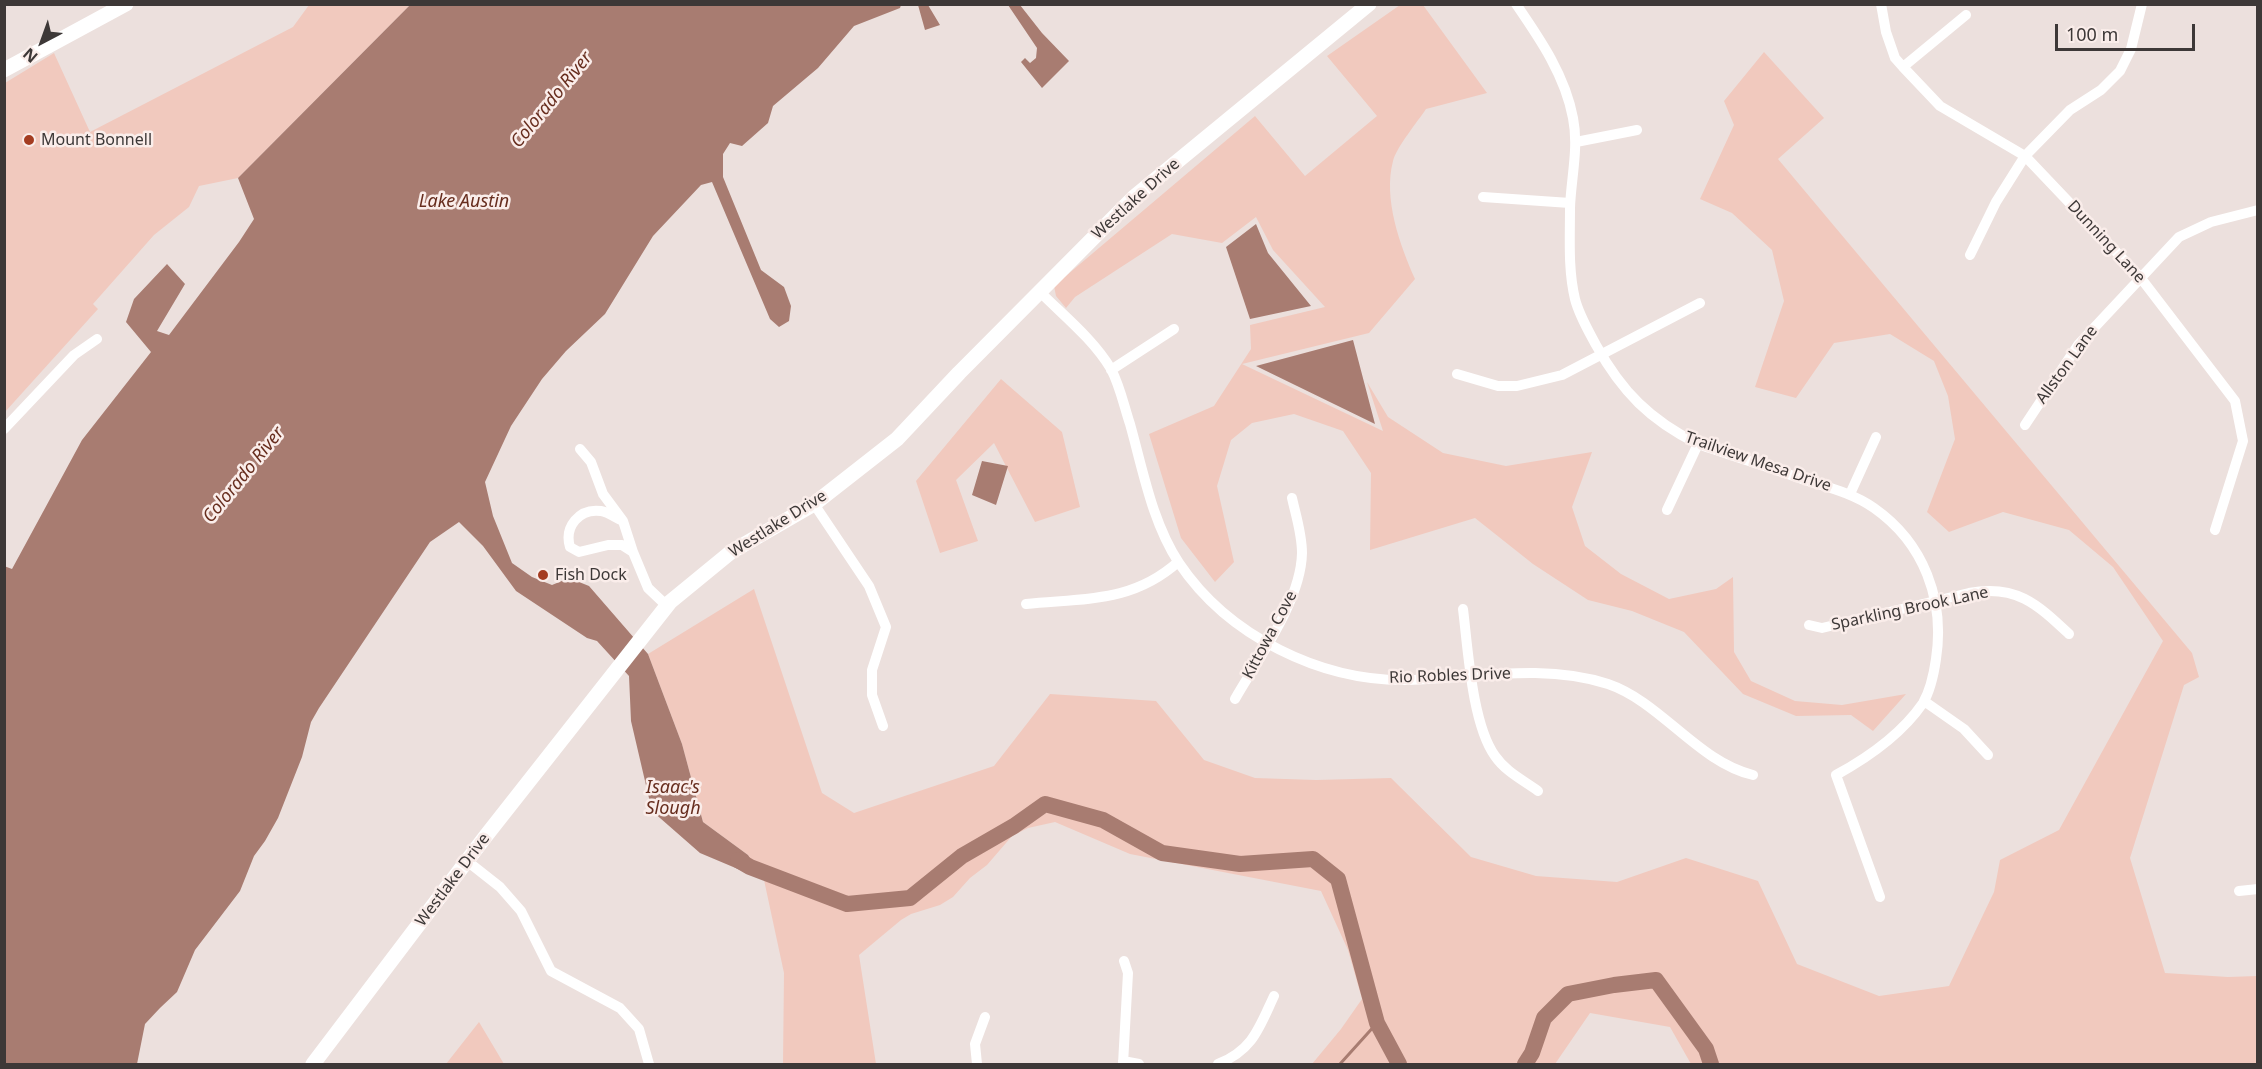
<!DOCTYPE html>
<style>
body{margin:0}
#map{position:relative;width:2262px;height:1069px;overflow:hidden;background:#ece0dd;font-family:"Noto Sans",sans-serif}
canvas{display:block}
.frame{position:absolute;inset:0;border:6px solid #3d3837;pointer-events:none}
.north{position:absolute;left:12px;top:12px;width:60px;height:60px;-webkit-text-stroke:4px #faedea;paint-order:stroke;rotate:221deg;font-size:16px;font-weight:700;line-height:24px;text-align:center;color:#3d3837}
.north::after{content:'';display:block;margin:auto;width:21px;height:27px;background:#3d3837;clip-path:polygon(50% 0,100% 100%,50% 72%,0 100%)}
.scale{position:absolute;left:2055px;top:24px;width:140px;height:27px;box-sizing:border-box;border:3px solid #3d3837;border-top:0;padding-left:8px;font-size:18px;line-height:21px;white-space:nowrap;color:#3d3837;-webkit-text-stroke:4px #faedea;paint-order:stroke}
</style>
<div id="map">
<canvas width="2262" height="1069"></canvas>
<div class="frame"></div>
<div class="north">N</div>
<div class="scale">100 m</div>
</div>
<script>
const ctx = document.querySelector('canvas').getContext('2d');
ctx.lineJoin = 'round';
function fillPath(path, color) { ctx.fillStyle = color; ctx.fill(path, 'evenodd'); }
function stroke(path, color, width, dash) { ctx.strokeStyle = color; ctx.lineWidth = width; ctx.lineCap = dash ? 'butt' : 'round'; ctx.setLineDash(dash || []); ctx.stroke(path); }
function drawText(font, color, halo, rows, align = 'center') {
  ctx.font = font + ' "Noto Sans",sans-serif'; ctx.lineWidth = 5; ctx.setLineDash([]); ctx.textBaseline = 'middle'; ctx.strokeStyle = halo; ctx.fillStyle = color; for (const [text, x, y, turn = 0] of rows) {
    ctx.save(); ctx.translate(x, y); ctx.rotate((+turn || 0) * Math.PI / 180); ctx.textAlign = isNaN(turn) ? turn : align; if (halo) ctx.strokeText(text, 0, 0); ctx.fillText(text, 0, 0); ctx.restore();
  }
}
const green = new Path2D(`
 M309,5H410L238,178L199,186L189,207L154,235L93,304L98,309L5,412V83L54,53L90,132L293,27Z
 M1400,5H1423L1487,93L1426,109C1418,121 1396,148 1393,161C1383,199 1400,245 1415,279L1369,333L1242,364L1383,431L1367,382L1388,417L1443,453L1506,466L1592,452L1572,507L1585,546L1621,574L1669,599L1716,589L1733,577L1734,652L1751,681L1795,701L1842,705L1906,694L1873,731L1851,715L1796,716L1743,694L1684,632L1632,611L1588,600L1533,564L1475,518L1370,550L1371,473L1343,431L1294,414L1252,423L1231,440L1217,486L1234,562L1215,582L1181,538L1149,434L1214,406L1251,349L1250,325L1325,307L1273,250L1256,217L1222,243L1172,234L1075,297L1066,308L1056,296L1054,286L1255,116L1305,176L1377,116L1327,56Z
 M1764,52L1824,118L1778,159L2192,653L2199,677L2184,685L2130,858L2165,973L2228,977L2257,976V1064H1691L1670,1027L1590,1013L1555,1064H1312L1341,1029L1362,999L1348,950L1321,891L1130,854L1055,822L1028,828L1012,836L987,865L970,878L953,897L940,905L911,914L901,920L859,955L876,1064H783L784,973L764,880L748,855L703,822L682,744L648,654L754,589L822,793L854,813L994,766L1050,694L1156,701L1204,760L1255,778L1316,780L1391,778L1471,857L1536,876L1617,882L1686,858L1758,881L1797,964L1879,996L1949,986L1994,892L2000,860L2059,830L2163,641L2113,567L2069,530L2003,512L1949,532L1927,512L1955,439L1948,396L1934,361L1890,334L1834,343L1796,398L1755,387L1784,301L1772,250L1732,213L1700,199L1734,125L1724,101Z
 M1001,379L1062,432L1080,507L1035,522L994,443L956,480L978,541L940,553L916,481Z
 M479,1022L504,1064H446Z`);
const water = new Path2D(`
 M410,5H901L900,8L854,26L818,68L773,106L768,123L742,146L730,143L723,154V177L761,270L784,287L791,306L789,321L779,327L770,319L712,182L701,185L653,236L605,314L566,351L542,379L511,426L485,482L493,516L512,563L532,577L552,585L569,578L589,586L648,654L682,744L703,822L748,855L764,880L700,853L652,811L631,721L629,676L597,641L587,638L516,591L483,546L459,522L430,542L319,708L311,722L302,757L278,818L265,841L254,856L240,891L195,950L177,992L160,1008L145,1024L137,1064H5L4,566L12,569L82,440L151,352L126,322L134,299L167,264L185,284L157,331L169,335L239,242L254,219L238,178Z
 M918,5H928L940,25L925,30Z
 M1008,5H1020L1042,33L1069,61L1042,88L1021,62L1025,58L1030,63L1036,58L1037,48Z
 M1256,224L1268,253L1311,306L1250,319L1226,247Z
 M1353,340L1375,424L1256,366Z
 M982,461L1008,466L996,505L972,495Z`);
const stream = new Path2D(`
 M1340,1064L1377,1023`);
const river = new Path2D(`
 M738,860L750,867L847,904L910,898L962,856L1014,826L1045,804L1103,820L1162,853L1240,864L1313,859L1338,879L1377,1023L1399,1064
 M1525,1064L1532,1053L1544,1018L1568,994L1614,985L1656,980L1706,1049L1711,1064`);
const street = new Path2D(`
 M1516,4C1540,39 1565,75 1573,118C1579,148 1571,178 1570,208C1570,239 1568,270 1575,299C1579,315 1588,330 1596,345C1622,392 1650,420 1698,444C1733,456 1768,467 1802,479C1827,487 1853,493 1874,508C1924,543 1945,600 1936,659C1934,673 1930,691 1923,703C1901,735 1869,757 1836,775L1880,897
 M1881,4L1886,32L1895,58L1903,67L1940,106L2025,156L2140,277L2235,401L2243,441L2215,530
 M1903,67L1966,15
 M1576,142L1637,130
 M1483,197L1570,203
 M1970,255L1996,202L2025,156L2070,110L2101,90L2120,71L2131,49L2142,4
 M1040,292C1064,316 1093,339 1111,369C1120,386 1124,406 1130,424C1143,470 1152,522 1179,563C1228,636 1321,682 1409,680C1474,678 1544,663 1608,684C1661,702 1698,762 1753,775
 M1111,370L1174,329
 M1457,374L1498,386H1517L1562,375L1700,303
 M2025,425L2078,345L2179,237L2211,222L2258,210
 M4,429L74,355L97,339
 M580,449L591,462L603,494L623,521
 M1850,494L1876,437
 M814,504L869,586L886,627L872,670V695L883,726
 M1667,510L1698,444
 M633,552L623,521C616,518 608,512 601,511C579,508 564,527 570,547L579,552L608,545H622L633,552L648,588L667,606
 M1026,604C1084,598 1132,603 1178,562
 M1463,609C1468,649 1472,724 1495,756C1506,772 1523,780 1538,791
 M1809,625L1822,628L1969,593C2016,584 2037,604 2069,634
 M1235,699C1259,657 1301,601 1302,553C1302,534 1296,516 1292,498
 M1924,701L1964,729L1988,755
 M467,861L500,887L521,911L551,971L620,1008L639,1029L649,1064
 M2239,891L2258,889
 M1123,1061L1139,1064
 M977,1064L975,1044L985,1017
 M1123,1064L1128,973L1124,961
 M1218,1064C1253,1050 1259,1028 1274,996`);
const secondary = new Path2D(`
 M4,70L126,4
 M313,1064L485,837L670,602L731,552L814,504L897,439L959,373L1134,197L1369,4`);
const markers = [
 [29,140,6,"#a43c21"],
 [543,575,6,"#a43c21"]
];
const poiNames = [
 ["Mount Bonnell",41,140],
 ["Fish Dock",555,575]
];
const streetNames = [
 ["Westlake Drive",1136,199,-42],
 ["Dunning Lane",2106,242,47],
 ["Allston Lane",2067,365,-54],
 ["Trailview Mesa Drive",1758,462,19],
 ["Westlake Drive",778,524,-32],
 ["Sparkling Brook Lane",1910,609,-12],
 ["Kittowa Cove",1270,635,-62],
 ["Rio Robles Drive",1450,676,-2],
 ["Westlake Drive",453,880,-53]
];
const waterNames = [
 ["Colorado River",552,100,-51],
 ["Lake Austin",464,202],
 ["Colorado River",244,475,-51],
 ["Isaac's",673,788],
 ["Slough",673,809]
];
fillPath(green, '#f1c9be');
fillPath(water, '#a87c71');
stroke(stream, '#a87c71', 3);
stroke(river, '#a87c71', 16);
stroke(street, '#fff', 10);
stroke(secondary, '#fff', 15);
for (const [x, y, r, color] of markers) { const dot = new Path2D(); dot.arc(x, y, r, 0, 2 * Math.PI); ctx.fillStyle = color; ctx.fill(dot); stroke(dot, '#faedea', 2); }
drawText('16px', '#3d3837', '#faedea', poiNames, 'left');
drawText('16px', '#3d3837', '#faedea', streetNames);
drawText('italic 18px', '#672d1e', '#faedea', waterNames);
</script>
